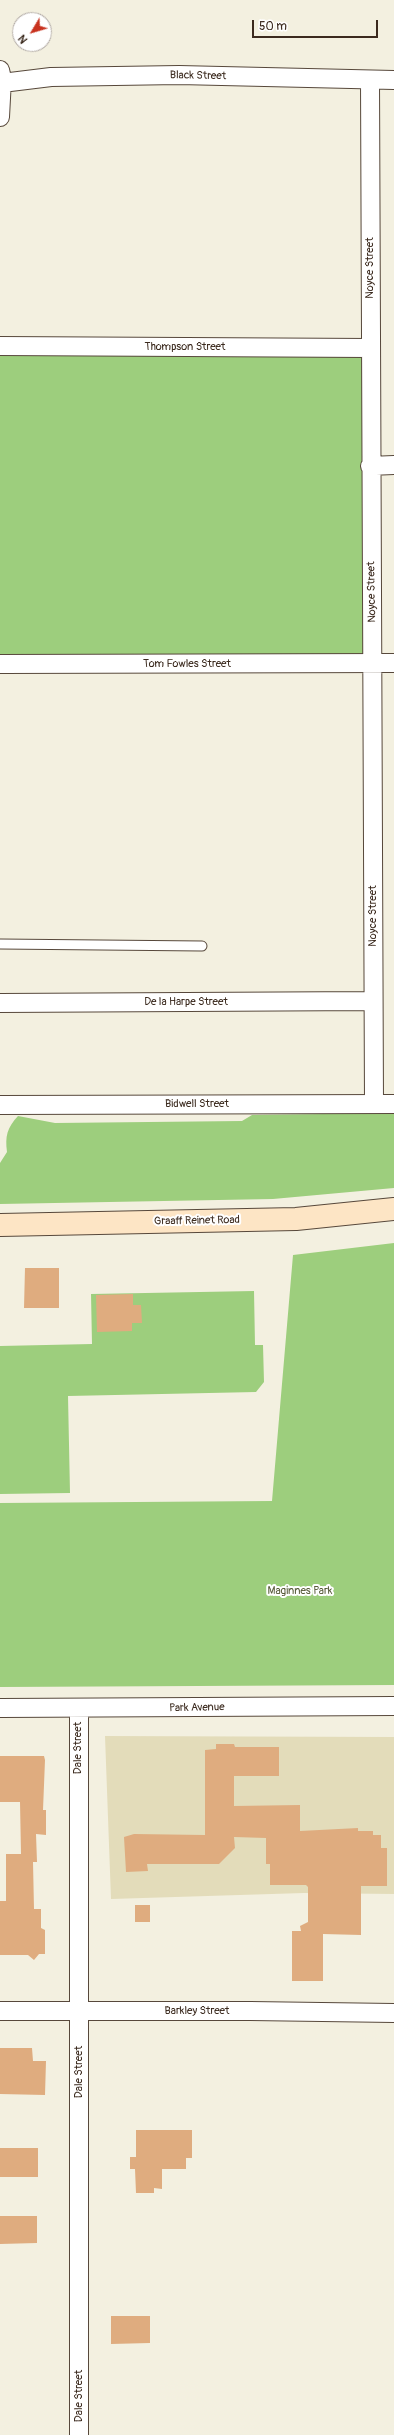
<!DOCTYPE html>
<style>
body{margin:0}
#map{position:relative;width:394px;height:2435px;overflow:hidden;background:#f3f0e0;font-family:Pangolin,sans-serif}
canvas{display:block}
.north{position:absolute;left:12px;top:12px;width:40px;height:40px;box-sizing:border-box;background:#fff;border:1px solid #b1aaa5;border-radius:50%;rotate:232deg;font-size:11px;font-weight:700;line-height:16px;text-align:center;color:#3b2a1e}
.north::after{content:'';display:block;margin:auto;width:14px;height:18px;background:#c8321e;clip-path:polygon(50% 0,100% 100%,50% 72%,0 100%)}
.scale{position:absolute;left:252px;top:20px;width:126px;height:18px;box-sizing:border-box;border:2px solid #3b2a1e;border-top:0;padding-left:5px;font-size:12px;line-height:14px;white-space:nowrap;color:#3b2a1e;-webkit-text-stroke:3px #fff;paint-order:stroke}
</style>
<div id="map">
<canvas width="394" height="2435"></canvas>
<div class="north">N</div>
<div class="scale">50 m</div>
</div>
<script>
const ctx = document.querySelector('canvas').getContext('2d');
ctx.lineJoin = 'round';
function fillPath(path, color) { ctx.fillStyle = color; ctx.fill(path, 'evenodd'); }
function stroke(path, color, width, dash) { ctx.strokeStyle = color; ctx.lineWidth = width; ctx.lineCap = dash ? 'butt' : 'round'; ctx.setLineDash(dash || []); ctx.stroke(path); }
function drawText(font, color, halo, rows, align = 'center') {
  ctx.font = font + ' Pangolin,sans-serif'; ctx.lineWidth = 4; ctx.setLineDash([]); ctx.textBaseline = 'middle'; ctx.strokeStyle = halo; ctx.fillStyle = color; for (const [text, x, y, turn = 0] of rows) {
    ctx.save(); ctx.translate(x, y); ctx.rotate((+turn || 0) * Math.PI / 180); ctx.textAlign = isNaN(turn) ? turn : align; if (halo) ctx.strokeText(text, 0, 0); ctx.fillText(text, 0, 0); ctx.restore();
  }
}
const built = new Path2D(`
 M105,1736L394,1737V1894L304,1893L111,1899Z`);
const green = new Path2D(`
 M0,346L370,348L373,663L0,664Z
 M394,1113V1188L273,1199L0,1204V1163L7,1152C5,1136 7,1128 18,1116L55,1123L242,1121L252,1115Z
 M394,1243V1685L0,1687V1503L272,1501L293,1255Z
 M254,1291L255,1345H263L264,1382L256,1392L68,1396L70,1493L0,1494V1346L92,1344L91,1294Z`);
const building = new Path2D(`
 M25,1268H59V1308H24Z
 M133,1294V1305H141L142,1323H132V1331L97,1332L96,1295Z
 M216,1744H234L235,1747H279V1776H234V1806L300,1805V1831L358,1828V1831H373V1835H381V1848H387V1886H361V1935L323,1934V1981H292V1931H301L300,1926L308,1922V1887L306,1885H270V1864H266V1838L234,1837L235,1848L219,1864H147L148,1871L126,1872L124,1837L134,1834L205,1835V1750L216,1749Z
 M0,1756H44L45,1760L43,1810H46V1835L36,1834L37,1862H33L34,1909H41V1928L45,1930V1954H39L34,1960L28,1955H0V1901H6V1854H21L20,1802H0Z
 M135,1905H150V1922H135Z
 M0,2048H32L33,2061H46L45,2095L0,2094Z
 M136,2130H192V2158H186V2169H162V2189L154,2188V2193H136L135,2169H130V2157H136Z
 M0,2148H38V2177H0Z
 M0,2216H37V2243L0,2244Z
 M111,2316H150V2343L111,2344Z`);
const service = new Path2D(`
 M0,944L202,946`);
const minor = new Path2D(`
 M0,70L2,79L0,117
 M370,80L374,1104
 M2,83L51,77L179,75L394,80
 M0,346L370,348
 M370,466L394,465
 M0,664L394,663
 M0,1003L372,1001
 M0,1105L394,1104
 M0,1708L394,1706
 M79,1709V2435
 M0,2011H250L394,2013`);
const secondary = new Path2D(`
 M0,1225L296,1219L394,1209`);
const streetNames = [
 ["Black Street",198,76,1],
 ["Noyce Street",370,268,-90],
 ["Thompson Street",185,347],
 ["Noyce Street",372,592,-91],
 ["Tom Fowles Street",187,664],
 ["Noyce Street",373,916,-90],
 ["De la Harpe Street",186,1002],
 ["Bidwell Street",197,1104],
 ["Graaff Reinet Road",197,1221,-1],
 ["Park Avenue",197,1708,-1],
 ["Dale Street",78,1748,-90],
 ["Barkley Street",197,2011],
 ["Dale Street",79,2072,-90],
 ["Dale Street",79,2396,-90]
];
const parkNames = [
 ["Maginnes Park",300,1591]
];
fillPath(built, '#e3dcba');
fillPath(green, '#9dce7d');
fillPath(building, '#dfac7f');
stroke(service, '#57483b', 11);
stroke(minor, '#57483b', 20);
stroke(secondary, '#57483b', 24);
stroke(service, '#fff', 9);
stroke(minor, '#fff', 18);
stroke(secondary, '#fde5c5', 22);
drawText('11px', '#3b2a1e', '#fff', streetNames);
drawText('11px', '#585b3a', '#fff', parkNames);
</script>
